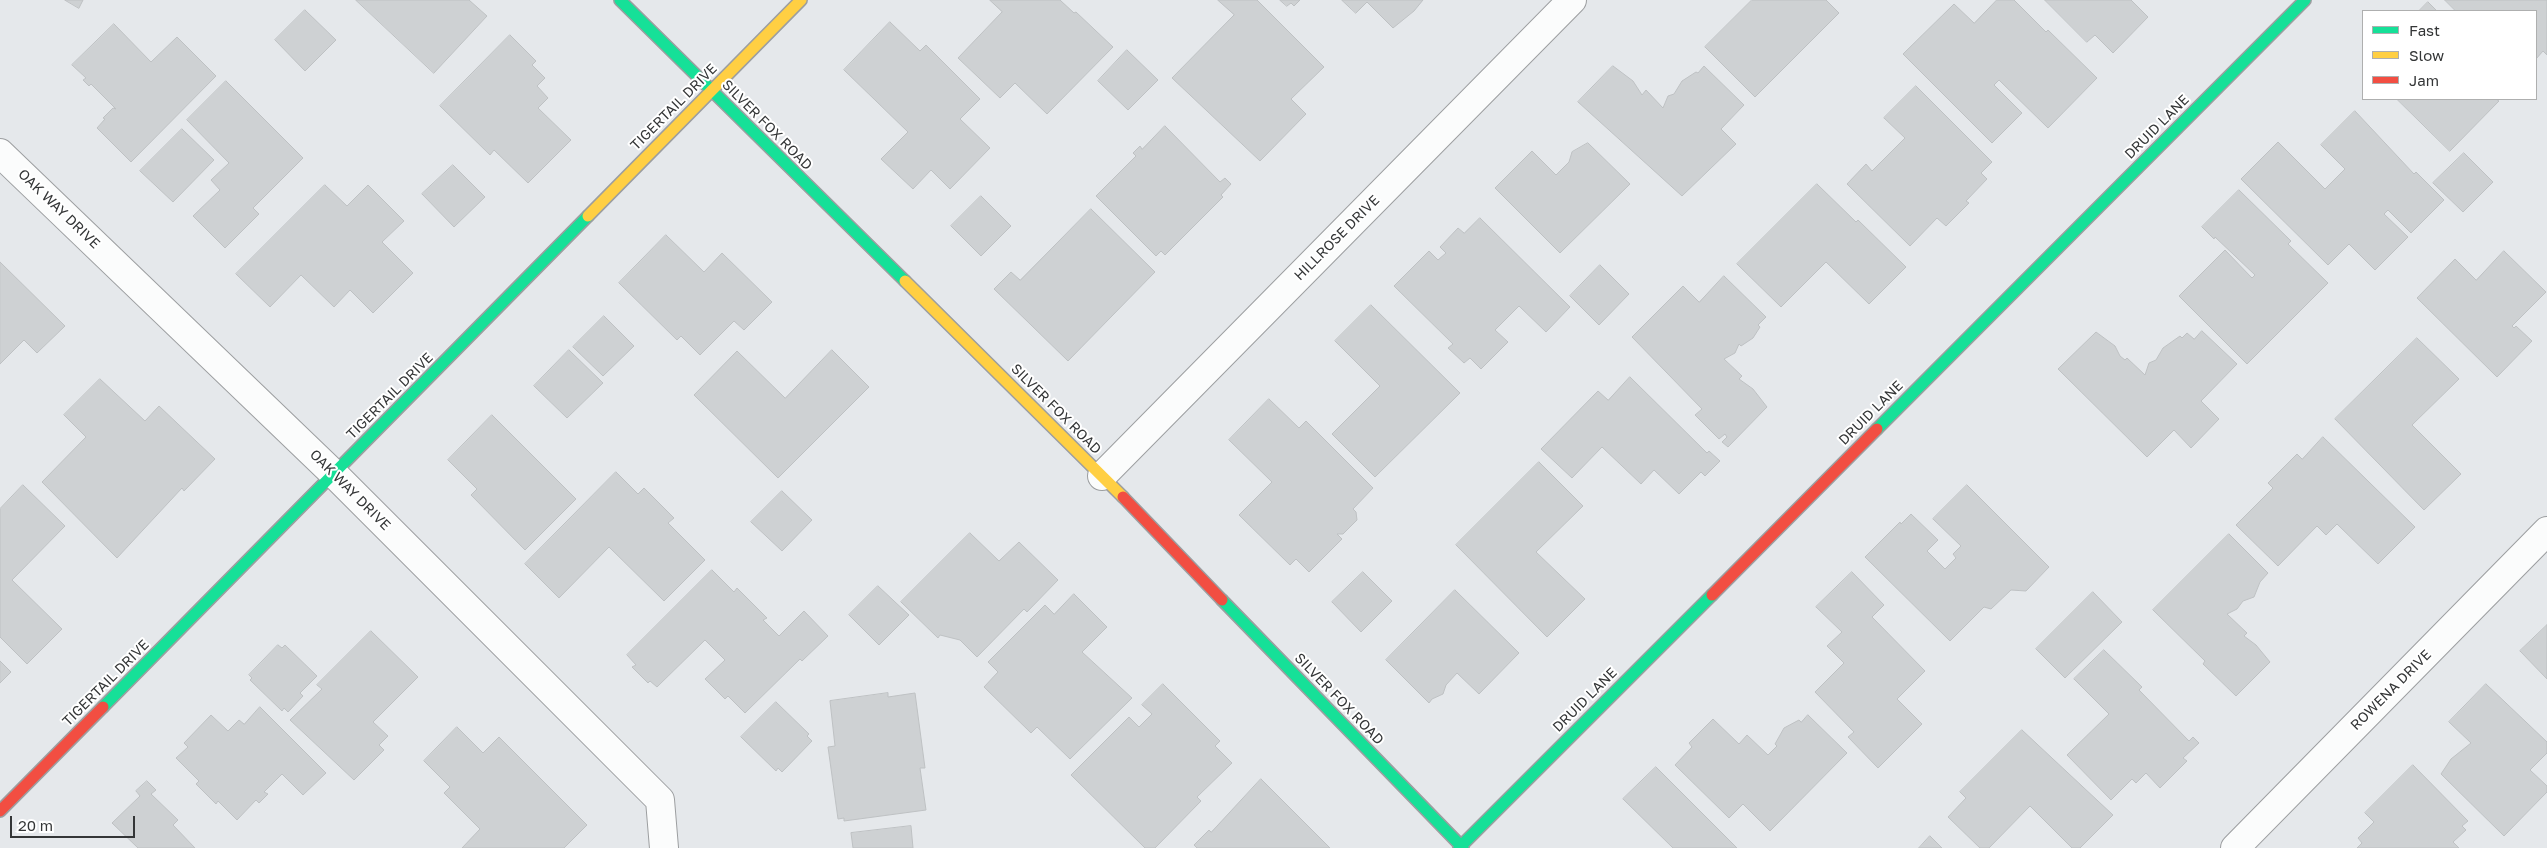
<!DOCTYPE html>
<style>
body{margin:0}
#map{position:relative;width:2547px;height:848px;overflow:hidden;background:#e5e8eb;font-family:"Golos Text",sans-serif}
canvas{display:block}
.legend{position:absolute;left:2362px;top:10px;width:175px;height:90px;box-sizing:border-box;background:#fff;border:1px solid #aeafaf;margin:0;padding:6px 9px;list-style:none;font-size:15px;color:#343637}
.legend li{display:flex;align-items:center;gap:10px;height:25px}
.legend b{width:25px;border:1px solid #aeafaf}
.scale{position:absolute;left:10px;top:816px;width:125px;height:22px;box-sizing:border-box;border:2px solid #343637;border-top:0;padding-left:6px;font-size:15px;line-height:18px;white-space:nowrap;color:#343637;-webkit-text-stroke:4px #fff;paint-order:stroke}
</style>
<div id="map">
<canvas width="2547" height="848"></canvas>
<ul class="legend">
<li><b style="height:6px;background:#16e098"></b>Fast</li>
<li><b style="height:6px;background:#ffcf43"></b>Slow</li>
<li><b style="height:6px;background:#f24e42"></b>Jam</li>
</ul>
<div class="scale">20 m</div>
</div>
<script>
const ctx = document.querySelector('canvas').getContext('2d');
ctx.lineJoin = 'round';
function fillPath(path, color) { ctx.fillStyle = color; ctx.fill(path, 'evenodd'); }
function stroke(path, color, width, dash) { ctx.strokeStyle = color; ctx.lineWidth = width; ctx.lineCap = dash ? 'butt' : 'round'; ctx.setLineDash(dash || []); ctx.stroke(path); }
function drawText(font, color, halo, rows, align = 'center') {
  ctx.font = font + ' "Golos Text",sans-serif'; ctx.lineWidth = 4; ctx.setLineDash([]); ctx.textBaseline = 'middle'; ctx.strokeStyle = halo; ctx.fillStyle = color; for (const [text, x, y, turn = 0] of rows) {
    ctx.save(); ctx.translate(x, y); ctx.rotate((+turn || 0) * Math.PI / 180); ctx.textAlign = isNaN(turn) ? turn : align; if (halo) ctx.strokeText(text, 0, 0); ctx.fillText(text, 0, 0); ctx.restore();
  }
}
const building = new Path2D(`
 M65,0H83L79,8Z
 M356,0H469L487,16L434,73Z
 M990,0H1060L1074,13L1076,12L1113,47L1047,114L1015,83L1000,98L958,58L1002,12Z
 M1218,0H1257L1324,67L1291,99L1306,114L1260,161L1172,78L1234,15Z
 M1280,0H1300L1294,6L1291,3L1287,6Z
 M1342,0H1423L1414,11L1393,28L1367,2L1356,13Z
 M1752,0H1826L1839,13L1755,97L1705,47Z
 M1997,0H2014L2046,32L2048,30L2097,78L2048,128L1999,80L1994,85L2022,113L1992,143L1903,54L1954,4L1974,23Z
 M2045,0H2131L2148,17L2113,53L2095,35L2087,42Z
 M2445,0H2547V55L2543,51L2536,59V11H2456Z
 M2428,2L2437,11H2419Z
 M305,10L336,40L305,71L275,40Z
 M890,22L920,51L926,45L980,99L960,119L990,148L950,189L931,170L913,189L881,159L908,132L844,70Z
 M114,24L151,62L177,37L216,76L131,162L97,128L105,119L103,118L113,108L116,109L91,84L89,86L83,80L86,78L72,65Z
 M510,35L536,61L532,65L545,78L537,86L548,98L538,108L571,140L528,183L494,150L490,155L440,106Z
 M1127,50L1158,80L1128,110L1098,81Z
 M1613,66L1633,81L1642,95L1646,90L1663,108L1668,96L1674,94L1682,81L1696,72L1698,73L1704,66L1744,105L1721,129L1736,144L1682,196L1578,102Z
 M226,81L303,158L253,208L259,214L225,248L193,216L220,190L211,180L229,163L187,120Z
 M1916,86L1992,162L1981,173L1987,179L1966,201L1969,203L1946,226L1937,218L1910,246L1847,184L1866,164L1872,171L1905,138L1884,118Z
 M2397,99H2496L2499,101L2450,151Z
 M2355,111L2414,174L2416,172L2444,200L2411,233L2388,210L2384,214L2408,237L2375,270L2349,244L2328,265L2241,179L2278,142L2325,189L2345,169L2321,145Z
 M1165,126L1220,182L1225,178L1231,184L1221,195L1223,197L1165,255L1161,251L1156,256L1096,196L1136,156L1133,153L1140,146L1142,149Z
 M182,129L214,160L173,202L140,171Z
 M1588,143L1630,184L1560,253L1495,188L1532,151L1556,175L1569,162L1572,152Z
 M2464,153L2493,182L2463,212L2433,183Z
 M453,165L485,197L454,227L422,194Z
 M1817,184L1856,222L1858,220L1906,267L1869,304L1826,262L1781,307L1737,264Z
 M325,185L347,206L368,185L404,221L382,242L413,273L373,313L350,290L334,307L301,275L270,307L236,274Z
 M2239,190L2291,241L2288,244L2328,283L2247,364L2179,296L2225,250L2252,278L2255,275L2215,237L2214,239L2202,227Z
 M981,196L1011,226L981,256L951,226Z
 M1091,209L1155,272L1068,361L994,289L1011,272L1020,280Z
 M1480,218L1570,307L1546,332L1519,306L1495,330L1508,342L1481,369L1470,358L1464,363L1448,348L1453,344L1394,286L1429,251L1438,260L1446,253L1440,247L1458,228L1464,233Z
 M666,235L704,272L722,253L772,302L744,330L734,321L700,355L681,336L677,340L619,283Z
 M2504,251L2546,292L2512,326L2514,328L2516,326L2532,341L2497,377L2417,298L2455,259L2476,280Z
 M0,262L65,326L37,353L24,340L0,364Z
 M1600,265L1629,294L1599,325L1570,296Z
 M1724,276L1766,317L1758,325L1760,327L1753,338L1741,346L1739,344L1735,353L1724,359L1742,376L1739,379L1753,389L1767,407L1728,447L1722,442L1727,437L1725,434L1719,439L1695,415L1702,409L1632,337L1683,286L1699,302Z
 M1371,305L1460,393L1375,477L1332,434L1380,386L1335,341Z
 M604,316L634,346L603,376L573,347Z
 M2202,331L2237,364L2201,401L2219,419L2191,448L2174,430L2147,457L2058,369L2096,332L2115,346L2120,356L2125,360L2127,358L2145,375L2149,363L2156,360L2163,348L2180,336L2182,338L2187,333L2194,339Z
 M2417,338L2459,379L2412,425L2461,474L2424,510L2335,419Z
 M569,350L603,383L567,418L534,386Z
 M832,350L869,387L778,478L694,395L737,351L785,398Z
 M1630,377L1707,453L1709,451L1720,461L1705,476L1701,472L1679,494L1654,470L1641,484L1602,447L1572,478L1541,449L1598,391L1608,400Z
 M100,379L145,421L159,406L215,459L184,491L182,488L117,558L42,482L86,437L64,415Z
 M1269,399L1299,428L1306,421L1373,488L1353,509L1356,512L1357,520L1343,534H1337L1342,539L1309,572L1296,559L1290,565L1239,515L1272,482L1229,440Z
 M492,415L576,499L525,550L471,495L477,489L448,460Z
 M2323,437L2415,527L2378,564L2337,524L2326,535L2317,526L2278,566L2236,525L2273,488L2268,483L2297,454L2302,459Z
 M1539,462L1583,506L1536,552L1585,599L1547,637L1456,545Z
 M616,472L638,494L644,488L674,518L668,523L705,560L664,601L609,547L559,598L525,564Z
 M23,485L65,526L12,580L62,629L27,664L0,637V509Z
 M1967,485L2049,567L2026,591L2011,590L1991,609L1984,607L1950,641L1865,557L1900,522L1901,524L1911,514L1938,540L1927,551L1945,569L1956,558L1953,554L1961,546L1933,519Z
 M782,491L812,520L782,551L751,522Z
 M970,533L999,561L1019,542L1058,580L1027,612L1024,609L977,657L960,640L940,635L938,638L901,602Z
 M2229,534L2268,573L2260,582L2254,597L2243,601L2237,609L2227,614L2247,633L2244,636L2256,645L2270,662L2236,696L2203,664L2205,661L2153,610Z
 M712,570L734,592L737,588L767,618L763,620L779,636L804,611L828,636L802,661L800,659L745,713L728,696L725,699L705,679L725,660L705,640L657,687L650,681L648,683L632,667L636,665L627,655Z
 M1363,572L1392,601L1361,632L1332,602Z
 M1852,572L1884,605L1872,617L1925,671L1897,699L1922,724L1878,768L1848,737L1854,732L1815,692L1844,663L1827,646L1842,632L1816,607Z
 M878,586L909,615L879,645L849,615Z
 M1455,590L1519,653L1479,694L1457,673L1446,685L1443,694L1432,699L1429,703L1386,660Z
 M2093,592L2122,622L2065,678L2036,649Z
 M1074,594L1107,627L1082,652L1132,698L1070,759L1037,727L1031,733L984,687L998,672L988,662L1045,605L1054,614Z
 M2547,625V679L2520,651Z
 M371,631L418,677L373,722L388,736L379,745L384,750L354,780L290,720L322,689L317,685Z
 M278,645L282,648L285,645L317,676L300,693L303,696L288,712L284,708L282,711L250,680L252,678L249,675Z
 M2104,650L2142,687L2139,690L2189,741L2193,737L2199,743L2183,758L2187,761L2160,788L2146,773L2136,783L2132,779L2111,800L2067,755L2109,714L2074,679Z
 M0,661L11,672L0,683Z
 M1163,684L1220,741L1215,746L1232,763L1197,797L1201,801L1155,848H1145L1071,775L1129,717L1139,727L1152,714L1142,705Z
 M2486,684L2547,742V753L2530,770L2547,786V792L2504,836L2441,774L2451,759L2471,743L2449,722Z
 M888,693V697L915,693L925,768H920L926,810L844,821V818L838,819L828,747L835,746L830,701Z
 M776,702L809,734L807,736L812,741L782,772L778,768L776,771L741,737Z
 M260,707L326,773L303,795L282,774L264,792L268,794L259,803L256,800L237,820L218,801L216,804L196,784L199,781L176,758L188,747L184,743L211,715L228,731L239,720L244,724Z
 M1808,715L1847,753L1770,831L1743,804L1729,818L1675,765L1692,747L1689,743L1713,719L1739,744L1747,735L1768,755L1777,746L1775,744L1784,728L1799,720L1801,722Z
 M457,727L483,753L499,737L587,825L564,848H462L480,829L444,793L450,787L424,761Z
 M2022,730L2113,815L2080,848H2072L2030,806L1989,848H1980L1948,817L1966,798L1960,792Z
 M2413,765L2468,821L2462,826L2466,830L2453,842L2459,848H2357L2362,843L2358,838L2374,822L2365,813Z
 M1656,767L1737,848H1673L1623,799Z
 M1261,779L1330,848H1197L1194,845L1209,830L1211,832Z
 M147,781L156,790L151,794L178,820L173,825L195,848H138L112,823L140,796L136,791Z
 M911,826L913,848H853L851,833Z
 M1930,836L1942,848H1919Z`);
const street = new Path2D(`
 M0,153L334,474L660,800L664,848
 M1102,476L1572,0
 M2235,848L2547,531`);
const fast = new Path2D(`
 M620,0L905,281
 M1877,429L2305,0
 M1222,600L1463,848
 M103,707L588,216
 M1459,848L1712,595`);
const slow = new Path2D(`
 M588,216L801,0
 M905,281L1123,497`);
const jam = new Path2D(`
 M1123,497L1222,600
 M1712,595L1877,429
 M0,811L103,707`);
const streetNames = [
 ["TIGERTAIL DRIVE",674,107,-45],
 ["SILVER FOX ROAD",767,125,45],
 ["DRUID LANE",2157,127,-45],
 ["OAK WAY DRIVE",59,209,44],
 ["HILLROSE DRIVE",1337,238,-45],
 ["TIGERTAIL DRIVE",390,396,-45],
 ["SILVER FOX ROAD",1056,409,45],
 ["DRUID LANE",1871,413,-45],
 ["OAK WAY DRIVE",350,490,45],
 ["TIGERTAIL DRIVE",106,683,-45],
 ["ROWENA DRIVE",2391,690,-45],
 ["SILVER FOX ROAD",1339,699,46],
 ["DRUID LANE",1585,700,-45]
];
fillPath(building, '#ced1d3');
stroke(building, '#bec1c3', 1);
stroke(street, '#9c9ea0', 30);
stroke(fast, '#9c9ea0', 14);
stroke(slow, '#9c9ea0', 14);
stroke(jam, '#9c9ea0', 14);
stroke(street, '#fbfcfc', 28);
stroke(fast, '#16e098', 11);
stroke(slow, '#ffcf43', 11);
stroke(jam, '#f24e42', 11);
drawText('14px', '#343637', '#fff', streetNames);
</script>
